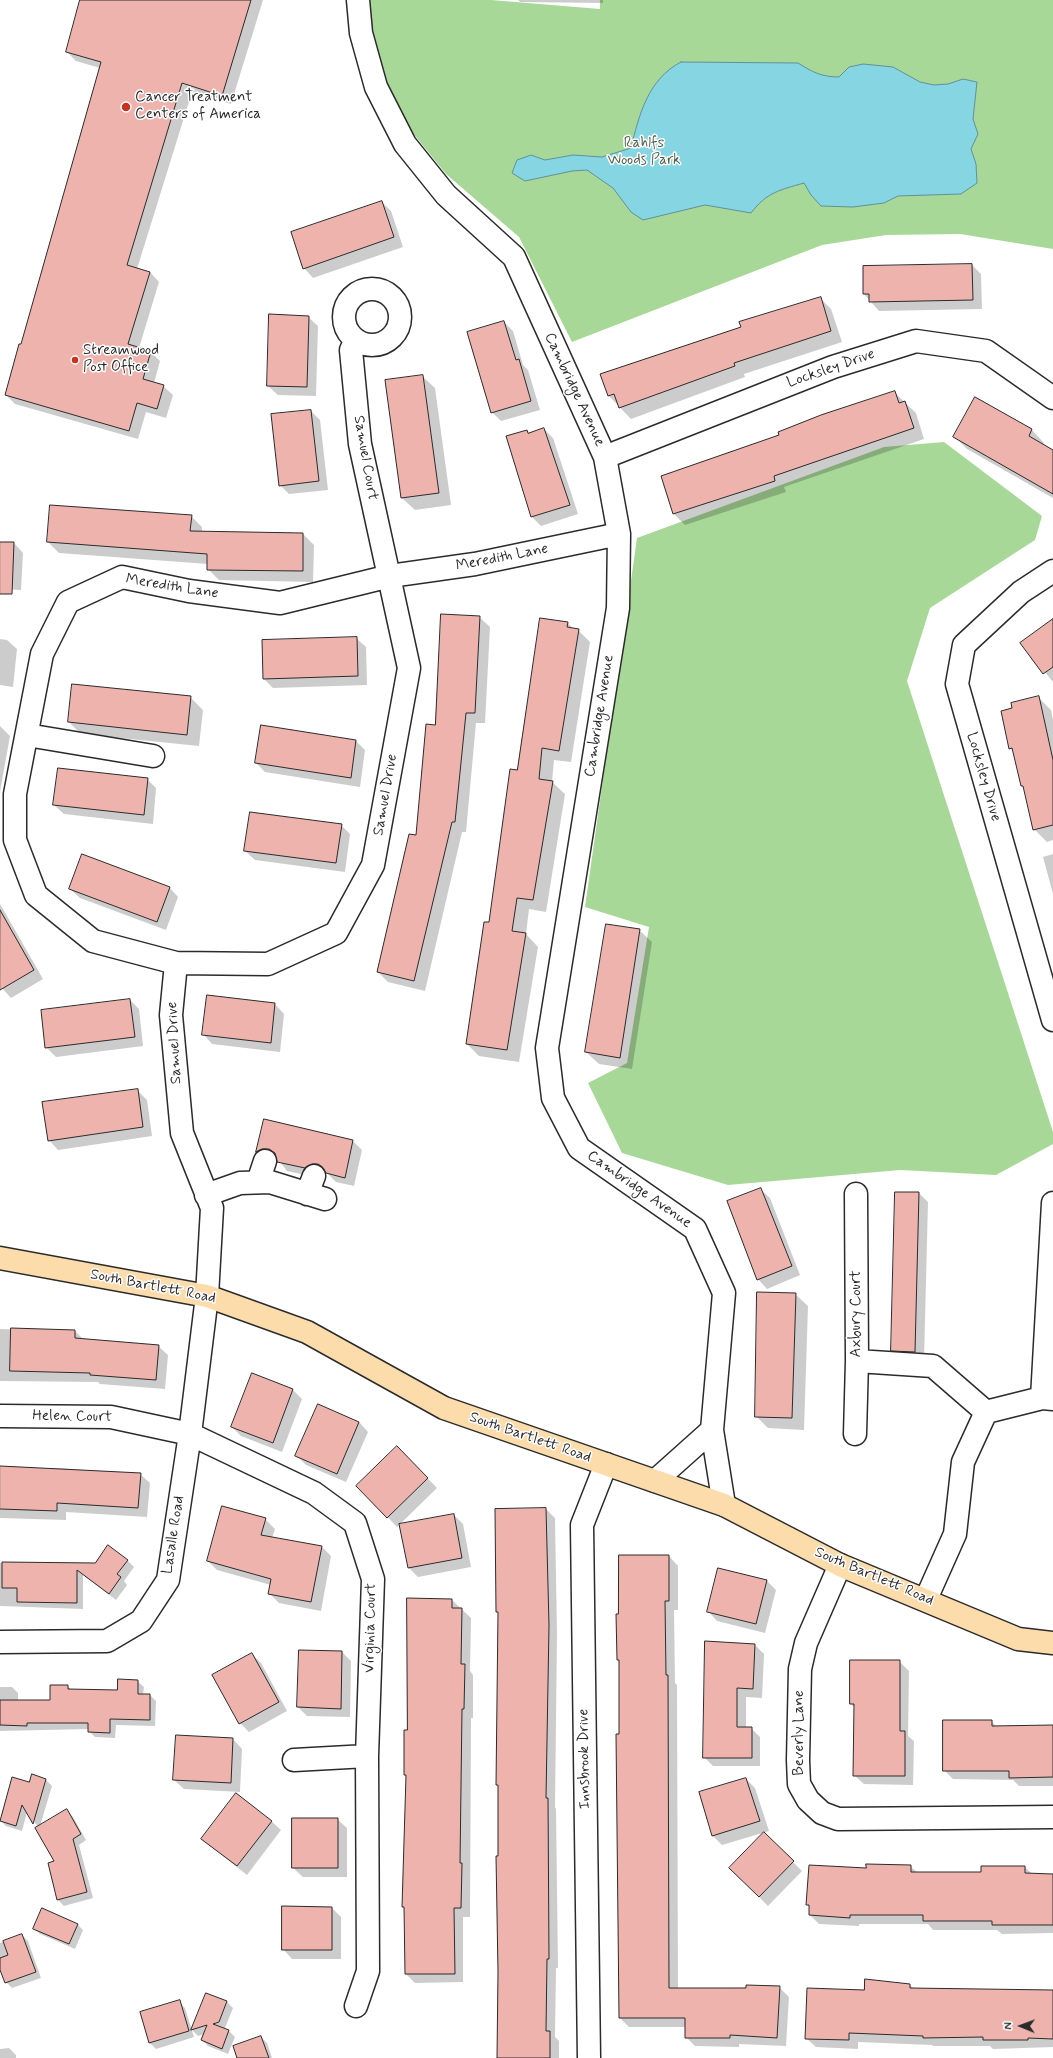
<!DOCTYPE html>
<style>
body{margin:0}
#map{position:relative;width:1053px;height:2058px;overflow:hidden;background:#fff;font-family:Mynerve,sans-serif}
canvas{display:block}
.north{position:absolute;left:1001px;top:2006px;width:40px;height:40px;-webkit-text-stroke:3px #fff;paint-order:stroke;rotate:271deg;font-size:11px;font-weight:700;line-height:16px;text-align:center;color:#2b2b2b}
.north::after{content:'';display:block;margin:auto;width:14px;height:18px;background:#2b2b2b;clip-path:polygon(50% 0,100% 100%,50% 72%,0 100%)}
</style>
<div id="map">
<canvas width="1053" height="2058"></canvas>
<div class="north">N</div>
</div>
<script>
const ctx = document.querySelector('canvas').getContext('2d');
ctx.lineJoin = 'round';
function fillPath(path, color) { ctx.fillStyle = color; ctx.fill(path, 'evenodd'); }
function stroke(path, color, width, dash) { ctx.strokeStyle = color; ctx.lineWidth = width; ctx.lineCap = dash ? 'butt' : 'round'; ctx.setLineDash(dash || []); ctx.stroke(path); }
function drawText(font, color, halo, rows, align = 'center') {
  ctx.font = font + ' Mynerve,sans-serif'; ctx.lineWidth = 3; ctx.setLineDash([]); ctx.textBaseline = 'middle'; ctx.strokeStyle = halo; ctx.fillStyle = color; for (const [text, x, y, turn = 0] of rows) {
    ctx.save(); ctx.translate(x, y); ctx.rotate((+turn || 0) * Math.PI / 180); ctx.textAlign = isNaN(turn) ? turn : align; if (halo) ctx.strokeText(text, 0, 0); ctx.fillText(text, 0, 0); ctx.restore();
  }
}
const green = new Path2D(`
 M369,0H491L600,9V0H1053V249L960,234L886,235L822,245L572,342L519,237L446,174L412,132L387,83L370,27Z
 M944,442L1042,516L1035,540L930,608L907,681L1053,1132V1144L996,1175L900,1170L728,1185L622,1153L588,1083L627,1063L649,927L585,907L637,538L884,447Z`);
const water = new Path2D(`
 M681,62L798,63C812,72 822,77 839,77L849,67L863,64L893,67L920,82L934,85L948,84L963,79L977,82L973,119L978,134L971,149L976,164L977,183L961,194L898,196L884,203L853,207L821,206L811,195L804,183C780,190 767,192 751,213L705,205L643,220L631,212L613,188L587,170L572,171L525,181L512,173L517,160L531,155L545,160L573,155L602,157L631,148C639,115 648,79 681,62Z`);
const shadow = new Path2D(`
 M81,0H263L231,104L192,92L137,269L150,272L159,282L139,348L151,352L160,361L154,383L163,386L173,395L166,418L146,412L138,439L15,404L6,395L22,345L100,68L76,61L67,52Z
 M518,0H603V3L520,2Z
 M382,202L391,211L403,247L313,278L304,268Z
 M972,265L981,274L982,309L879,311L864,294Z
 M820,298L831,309L842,342L744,374L745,377L631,419L609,396L742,327Z
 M308,317L318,326L316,396L278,395L268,386Z
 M504,322L513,331L523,365L528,370L540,410L501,421L492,412Z
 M422,376L435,388L451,505L415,510L402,498Z
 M894,392L916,413L924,439L784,487L786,492L685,525L674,514L662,476L780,435Z
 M976,398L1032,430L1044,443L1043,445L1053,451V498L967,449L954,436Z
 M311,411L320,420L328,490L289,494L280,485L272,415Z
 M544,429L553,438L578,514L541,526L532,517L526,431L529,434Z
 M51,506L191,516L202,527V532L303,534L314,545L313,582L219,580L208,569V564L59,553L48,542Z
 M0,543H14L23,553L21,590L0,589Z
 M479,617L490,627L485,723H476L466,832H462L425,991L388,982L378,972L416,837L436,726Z
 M1053,619V682L1022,643Z
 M568,623L573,629L578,630L590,642L571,762L554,760L552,782L565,794L546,912L529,909L526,934L538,947L519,1062L479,1056L467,1044L517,771Z
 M356,638L366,647L367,685L273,688L264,679Z
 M0,639L7,640L17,649L13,687L0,685Z
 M190,697L203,710L199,746L81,734L69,722Z
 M1038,697L1051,710L1053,720V840L1047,842L1034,829L1025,789L1022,786L1014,752L1010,748L1013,709Z
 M0,726L10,736L0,792Z
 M262,726L356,741L365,750L360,787L265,772L256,763Z
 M147,779L156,788L153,824L64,814L54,805Z
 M341,825L350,834L345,872L255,860L245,851Z
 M1053,854V894L1043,857Z
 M169,887L178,897L166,930L80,898L70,889Z
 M0,904L43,979L11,998L0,986Z
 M639,930L652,942L632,1069L599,1064L586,1052Z
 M207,996L275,1004L284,1014L280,1052L212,1044L203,1034Z
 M130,1000L139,1009L143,1046L56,1057L46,1047Z
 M137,1090L147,1100L152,1136L58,1150L49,1140Z
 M265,1120L353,1141L362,1150L354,1186L336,1182L327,1173H321L314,1177L287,1171L277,1158H272L266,1161L258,1152Z
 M760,1189L770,1198L800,1275L767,1289L758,1279Z
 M919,1193L928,1202L924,1361L901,1360L892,1350Z
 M795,1294L808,1306L804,1430L768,1428L756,1416Z
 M0,1329L75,1331L84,1340L158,1346L168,1355L165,1389L100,1384L98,1382L0,1381Z
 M252,1374L293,1390L302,1399L282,1452L241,1436L232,1427Z
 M359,1422L368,1432L346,1482L306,1465L297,1456Z
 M397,1447L437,1488L397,1527L358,1486Z
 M0,1468H58L140,1474L150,1483L147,1517L66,1512V1520L0,1518Z
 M546,1509L555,1518L557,1634L555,1807L556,1809L558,1968H556L555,2037L559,2041V2058H498L499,2017L497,1901L499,1787L497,1785L499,1613L497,1611Z
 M454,1515L463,1524L471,1567L418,1577L409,1568Z
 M265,1519L275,1529L272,1538L322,1547L331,1556L321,1611L279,1603L270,1594L271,1585L217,1570L208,1561Z
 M620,1556H669L678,1566V1610H674L675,1683L677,1685L678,1989L779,1987L789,1997L786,2046L739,2044V2047L695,2046L686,2037V2027H629L620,2018L618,1913H620V1662L618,1660Z
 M127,1560L134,1567L124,1581L127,1585L116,1600L83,1575V1609L0,1606V1563L95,1564Z
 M719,1569L767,1581L776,1590L765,1633L717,1621L708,1611Z
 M452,1600L471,1618L470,1671L473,1675V1718H471L470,1917H463V1982L415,1983L406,1974L405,1909L403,1906L408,1731Z
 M706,1642L755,1645L764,1654L762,1698L746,1697V1728H751L760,1737V1766H713L704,1757Z
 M342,1652L351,1661L350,1717L307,1716L298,1707Z
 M252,1654L261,1663L287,1711L249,1732L240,1723Z
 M900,1662L909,1671L908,1736L914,1741L913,1785L864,1784L854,1775L855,1708L851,1704Z
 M137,1681L144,1687L143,1695H150L156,1701L155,1726L116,1725L115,1738L95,1737L89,1731V1729L0,1731V1687H12L18,1693V1701H51L68,1686L71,1690L118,1691Z
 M991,1721L997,1727L1053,1726V1786H1019L1013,1780L953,1779L944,1770Z
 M177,1736L233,1739L242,1749L240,1792L184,1789L174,1780Z
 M746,1779L755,1788L769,1831L722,1845L713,1836L700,1793Z
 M46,1780L52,1786L40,1826L67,1811L73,1817L86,1840L79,1845L93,1898L64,1906L58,1900L49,1864L55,1862L38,1827L27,1812L22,1831L6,1826L0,1820L30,1783Z
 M337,1819L347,1828V1877H303L293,1868Z
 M271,1821L281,1830L247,1875L202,1839Z
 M764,1833L802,1871L768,1906L730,1868Z
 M910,1866L918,1873H982V1867H1025L1032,1874L1053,1875V1933L1002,1934L997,1930H933L928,1924H859V1926L819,1924L810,1915V1907L808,1905L867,1869Z
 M332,1908L341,1917V1959H292L283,1949Z
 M77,1924L83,1930L75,1949L40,1934L34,1928Z
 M22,1935L28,1941L41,1978L12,1988L6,1982L0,1967V1943Z
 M910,1985L914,1989L1053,1990V2047L993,2049L990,2046H933L932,2045L858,2042V2049L816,2047L806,2038L865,1991Z
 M207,1994L227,2002L233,2008L225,2028H222L229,2031L235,2037L228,2054L208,2046L202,2040L205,2034L198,2036L192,2030Z
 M179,2002L185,2008L194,2037L156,2049L150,2043Z
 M261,2037L267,2043L272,2058H238Z
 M9,2048L16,2055V2058H0V2049Z`);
const building = new Path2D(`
 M80,0H251L222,96L182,83L127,265L150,272L128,344L151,351L143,379L164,385L157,409L137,403L129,431L5,395L19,344H21L101,62L66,52Z
 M382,201L394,237L303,269L291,232Z
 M972,264L973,300L869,302V294H863V266Z
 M821,297L831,331L734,363L735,366L619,408L614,394L608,396L600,374L741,327L739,322Z
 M269,314L309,316L307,387L267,386Z
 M504,321L516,360L519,359L531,401L491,413L467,332Z
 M423,375L439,493L401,498L385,380Z
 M895,391L899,403L905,401L914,428L774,476L775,481L673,514L661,476L779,435L778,432L821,415Z
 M975,397L1032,429L1029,436L1053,450V494L953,437Z
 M311,410L319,481L279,486L271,414Z
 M544,428L570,505L531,517L506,436L527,430L528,433Z
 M50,505L192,515L190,531L303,533V571L207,570V554L47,542Z
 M0,542H14L12,594H0Z
 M441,614L480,616L475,713H466L455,822H452L414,981L377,972L409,834L416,835L426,724L435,725Z
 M540,618L568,622L567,627L579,629L559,751L542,748L539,779L553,781L533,900L517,898L512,931L526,933L507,1050L466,1044L484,922H489L510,769L517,770Z
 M1053,619V667L1043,674L1020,643Z
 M357,637L358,676L263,679L262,640Z
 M72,684L191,696L187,735L68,722Z
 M1039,696L1053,760V825L1033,830L1023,786H1021L1012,748L1009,749L1001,711L1012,708L1011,703Z
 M261,725L356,740L351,778L255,763Z
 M58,768L148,778L144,815L53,805Z
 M250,812L342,824L336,863L244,851Z
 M82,854L170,887L157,922L69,889Z
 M0,910L34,970L0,990Z
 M606,924L640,929L620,1058L585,1052Z
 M207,995L275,1003L271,1043L202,1035Z
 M130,999L135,1037L45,1048L41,1010Z
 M138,1089L143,1127L48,1141L42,1102Z
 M264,1119L353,1140L345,1178L326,1173L323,1168L318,1164H312L305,1168L277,1162L275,1153L269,1149H262L256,1152Z
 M761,1188L792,1266L757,1280L727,1201Z
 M895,1192H919L915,1352L891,1351Z
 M757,1292L796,1293L792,1418L755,1417Z
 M11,1328L75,1330V1338L159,1345L156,1380L90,1375V1373L10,1371Z
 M252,1373L293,1389L273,1443L231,1427Z
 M318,1404L359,1422L337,1474L295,1456Z
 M397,1446L428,1478L387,1518L356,1486Z
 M0,1466L141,1473L138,1508L57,1503V1511L0,1509Z
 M222,1506L266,1518L261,1535L322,1546L311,1602L268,1594L271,1579L207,1561Z
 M546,1508L549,1625L546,1798H548L549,1959H547L546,2031H550V2058H497L498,1972L496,1856H498V1785H496L498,1612H496L495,1509Z
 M454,1514L462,1558L408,1568L399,1524Z
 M108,1545L128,1560L117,1574L121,1577L109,1594L77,1570V1603L17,1602V1588H2V1562L95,1563Z
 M619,1555H669V1601H665L666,1675H668L669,1988H746V1985L780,1986L777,2038L730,2035V2038H685V2018H619L616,1734H619V1660H617L616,1614H618Z
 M718,1568L767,1580L756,1624L707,1612Z
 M407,1598L452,1599V1608H462L461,1664H465L464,1709H462L460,1863H462L461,1908H454L455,1974H405L404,1907H402L406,1775H404V1730H407Z
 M705,1641L755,1644L753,1689L737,1688V1727H752V1758H703Z
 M299,1650L342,1651L341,1709L297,1707Z
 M252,1653L279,1702L239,1724L212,1675Z
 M850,1660H900V1731H905V1776H853L854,1704H850Z
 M118,1679L138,1680V1694H150V1720L110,1719V1733L88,1732V1723H27V1726L0,1725V1700H50V1685H68V1689L117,1690Z
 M943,1720H992V1726L1053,1725V1777L1009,1778V1771H943Z
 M176,1735L233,1738L231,1783L173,1780Z
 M32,1774L46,1779L33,1824L22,1805L16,1826L0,1821L12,1777L29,1782Z
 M746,1778L760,1821L712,1836L699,1792Z
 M236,1793L272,1821L237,1866L201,1839Z
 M67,1809L81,1834L73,1839L87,1892L57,1900L48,1863L54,1861L35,1828Z
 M292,1818H338V1868H292Z
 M764,1832L794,1861L759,1897L729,1868Z
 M866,1864L911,1865V1872H981V1866H1025V1873L1053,1874V1925H992V1921H923V1915H850V1918L809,1915V1905H806L809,1865L866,1868Z
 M282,1906L332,1907V1950H282Z
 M42,1908L78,1924L69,1944L33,1929Z
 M22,1934L36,1972L5,1983L0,1970V1958L8,1955L3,1941Z
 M865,1979L910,1984V1988L1053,1990V2039L1028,2038V2040H983V2037L923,2038V2036L849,2033V2040L805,2039L807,1988L864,1990Z
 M206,1993L227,2001L219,2022L213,2024L229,2030L222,2049L201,2040L207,2025L191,2030Z
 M180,2000L189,2031L149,2043L140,2012Z
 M261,2036L269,2058H237L233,2046Z`);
const minor = new Path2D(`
 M358,0L361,33L376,87L405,144L446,195L514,257L605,457L619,534L618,608L547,1048L553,1098L579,1148L695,1229L724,1293L712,1430L724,1505
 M344 317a28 28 0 1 1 56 0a28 28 0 1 1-56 0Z
 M605,457L833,367L916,341L986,351L1053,398
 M1053,571L1021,592L964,645L957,684L1053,1020
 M27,735L153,756
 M176,963L93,941L36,895L15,840V794L42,654L68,602L122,577L189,591L280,603L390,576L475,564L619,534
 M258,1182L265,1161
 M307,1194L314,1176
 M206,1195L240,1183L270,1182L325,1199
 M857,1361L933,1366L986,1412
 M1042,1398L1053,1203
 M0,1416L111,1417L190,1434L314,1493L355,1523L373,1579L367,1756L368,1971L356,2006
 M855,1434L857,1361L856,1194
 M655,1481L712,1430
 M840,1565L806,1643L800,1669L798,1760L799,1784L808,1800L822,1813L838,1819L1053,1817
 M926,1599L955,1534L963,1462L986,1412L1042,1398L1053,1399
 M0,1642L107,1641L141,1621L168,1580L190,1434L207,1296L212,1208L182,1133L171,1015L176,963L268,964L336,933L373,865L409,668L360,444L351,350L356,340
 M294,1760L367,1756
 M589,2058L582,1525L606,1464`);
const major = new Path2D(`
 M0,1258L207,1296L307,1332L444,1408L724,1505L840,1565L1018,1639L1053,1643`);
const markers = [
 [126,107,5,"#c8321e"],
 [75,360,4,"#c8321e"]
];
const poiNames = [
 ["Cancer Treatment",135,98],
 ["Centers of America",135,115],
 ["Streamwood",83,351],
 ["Post Office",83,368]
];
const parkNames = [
 ["Rahlfs",644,144],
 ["Woods Park",644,161]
];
const streetNames = [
 ["Locksley Drive",831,369,-19],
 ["Cambridge Avenue",574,390,65],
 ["Samuel Court",365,458,80],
 ["Meredith Lane",502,558,-11],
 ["Meredith Lane",172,587,9],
 ["Cambridge Avenue",600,716,-81],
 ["Locksley Drive",983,777,74],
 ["Samuel Drive",386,795,-80],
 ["Samuel Drive",175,1043,-93],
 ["Cambridge Avenue",639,1190,35],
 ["South Bartlett Road",153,1287,11],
 ["Axbury Court",857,1314,-90],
 ["Helen Court",72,1417,1],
 ["South Bartlett Road",530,1438,19],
 ["Lasalle Road",174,1535,-81],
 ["South Bartlett Road",874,1577,23],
 ["Virginia Court",371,1628,-89],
 ["Beverly Lane",800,1733,-90],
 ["Innsbrook Drive",585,1759,-91]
];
fillPath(green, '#a8d898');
fillPath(water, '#85d5e2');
stroke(water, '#619199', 1);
fillPath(shadow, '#0003');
fillPath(building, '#eeb3ad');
stroke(building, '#2b2b2b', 1);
stroke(minor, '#2b2b2b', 25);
stroke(major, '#2b2b2b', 25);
stroke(minor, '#fff', 22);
stroke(major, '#fddcac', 22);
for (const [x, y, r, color] of markers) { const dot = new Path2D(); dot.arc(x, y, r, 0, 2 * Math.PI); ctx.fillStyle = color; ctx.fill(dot); stroke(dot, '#fff', 1.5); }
drawText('15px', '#2b2b2b', '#fff', poiNames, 'left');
drawText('15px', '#505f4c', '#fff', parkNames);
drawText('15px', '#2b2b2b', '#fff', streetNames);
</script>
